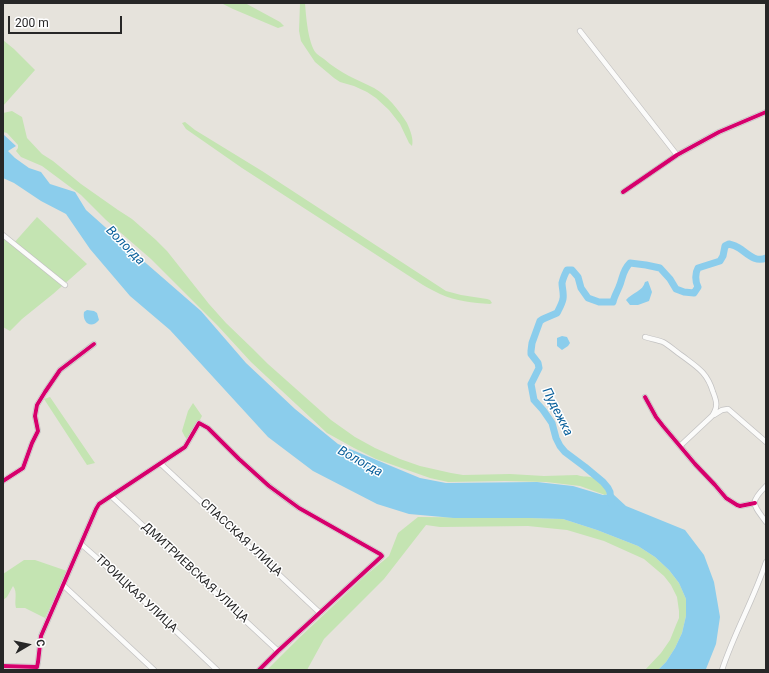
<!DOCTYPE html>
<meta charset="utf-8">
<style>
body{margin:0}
#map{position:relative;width:769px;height:673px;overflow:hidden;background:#e6e3dc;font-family:Roboto,sans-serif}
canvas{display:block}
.frame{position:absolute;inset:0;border:4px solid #272727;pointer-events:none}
.north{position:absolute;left:8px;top:625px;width:40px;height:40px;-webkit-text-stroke:3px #fff;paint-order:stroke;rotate:81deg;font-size:11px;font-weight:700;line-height:16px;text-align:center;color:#272727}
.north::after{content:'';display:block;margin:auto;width:14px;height:18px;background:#272727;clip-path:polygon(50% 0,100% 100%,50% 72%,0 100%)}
.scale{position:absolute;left:8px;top:16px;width:114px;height:18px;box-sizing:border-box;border:2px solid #272727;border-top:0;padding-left:5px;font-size:12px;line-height:14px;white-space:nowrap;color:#272727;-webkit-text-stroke:3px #fff;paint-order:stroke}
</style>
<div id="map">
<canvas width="769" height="673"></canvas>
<div class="frame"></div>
<div class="north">С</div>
<div class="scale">200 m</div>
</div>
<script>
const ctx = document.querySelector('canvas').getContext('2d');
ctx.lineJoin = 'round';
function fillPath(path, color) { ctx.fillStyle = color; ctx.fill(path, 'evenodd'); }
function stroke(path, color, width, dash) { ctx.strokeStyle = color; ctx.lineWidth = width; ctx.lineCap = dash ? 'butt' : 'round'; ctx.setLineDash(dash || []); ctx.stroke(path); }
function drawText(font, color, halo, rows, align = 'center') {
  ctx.font = font + ' Roboto,sans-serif'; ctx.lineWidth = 3; ctx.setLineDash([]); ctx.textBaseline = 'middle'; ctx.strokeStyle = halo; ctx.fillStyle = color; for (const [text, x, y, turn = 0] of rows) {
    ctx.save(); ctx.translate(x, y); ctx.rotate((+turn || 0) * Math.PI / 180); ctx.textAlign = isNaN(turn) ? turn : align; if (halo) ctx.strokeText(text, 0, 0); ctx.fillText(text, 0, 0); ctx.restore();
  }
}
const green = new Path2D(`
 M221,3H245L280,22L284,26L278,28L233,9Z
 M300,3H305C306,16 308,43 316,53C318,55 321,57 324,59C332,66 340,71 349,76C357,80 366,84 374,88C388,96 398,109 407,123C410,130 414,139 412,146L409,143L400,124L389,110L376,98L367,92L354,86L340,82L334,78L315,62L301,41L299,31Z
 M3,40L14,49L35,70L3,106Z
 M12,111L22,117L27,138L42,154L53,161L81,184L118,210L132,219L156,240L167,251L209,304L226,323L253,349L268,364L331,420L355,437L375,448L400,459L420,466L451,473L463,475L510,474L544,476L577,475C582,477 586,476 590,477C597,478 602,484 607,489L608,493L605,495L580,486L546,482L505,481L448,482L430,478L376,459L354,448L327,433L251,362L218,326L151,259L106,220L81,195L42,166L21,157L16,151L18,148V145L7,133L3,132V113Z
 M185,122L195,130L262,171L446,291L461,295L487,299L490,300L492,303L490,304C473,303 456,301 440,294C434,291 428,288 423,285L242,168L186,129L182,123Z
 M37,217L87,264L53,294L22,319L10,331L3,327V236L13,244Z
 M50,397L95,463L87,465L44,399Z
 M193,403L202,416L189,441L185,437L182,431L188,411Z
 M418,517L529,518L563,519L597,530L638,546L655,557L669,570L679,583L686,599V616L682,633L675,648L666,662L658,670H645L661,653L670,640L676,625L679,618V611L677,597L671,585L664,576L644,559L604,541L567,530L528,526L440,527L426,525L384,579L324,639L307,670H267L300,637L365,576L389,556L398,533Z
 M24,560H35L67,571L45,618L25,608H16C14,601 18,592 13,586L7,597L3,600V574Z`);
const water = new Path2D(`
 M3,134L16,146L8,151L15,158L29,168L41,172L50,184L75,192L86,210L132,251L201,311L246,363L295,409L338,444L420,478L446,483L537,482L573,486L603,495L613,494L626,506L685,530L704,555L714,582L720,617L716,644L706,669L705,670H658L666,662L675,648L682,633L686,616V599L679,583L669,570L655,557L638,546L597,530L563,519L529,518H454L409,514L377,504L313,471L268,437L170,330L130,296L90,249L66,214L41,201L14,183L3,178Z
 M648,281L652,292L649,301L638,305H630L626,300C632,293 643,291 645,282Z
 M87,310L94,311L97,313L99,320C91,330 82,322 84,312Z
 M562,336L567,337L570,343L568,346L562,350L557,346V338Z`);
const river = new Path2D(`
 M611,503L610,492L608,488L603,482L585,467L565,452L560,446L556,438L552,423L543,410L534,400L531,384L539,368L538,363L531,354V351L532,343L540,321L543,319L557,313C559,309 562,304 563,299C564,293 562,288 562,283C563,278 565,274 567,270H572L578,277L581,288L588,298L599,302H613C614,297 617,292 619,287C623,278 622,271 630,263L646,265L660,268L670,279L676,289L684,292L694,293L698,287C695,281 695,273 698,268L720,261L723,256L725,246L729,244C733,245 736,246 739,248C747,253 755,263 766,258`);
const minor = new Path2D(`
 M580,31L677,155
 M623,192L677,155L719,132L766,112
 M3,235L65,285
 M645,337C651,339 658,340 663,342C669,345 675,351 681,355C697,367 707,372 713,392C717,402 718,407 712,416L680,446
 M645,397L656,417L663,426L695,464L715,485L726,498L737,505L740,506L755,503
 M714,415L722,410L728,409L766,442
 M161,464L320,613
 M3,481L23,468L32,443L38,431L35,416L37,405L45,392L60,370L94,344
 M766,486C749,503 753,504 766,522
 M111,496L278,651
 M81,544L122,580L217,670
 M63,585L154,670
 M3,666L37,667L38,662L41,636L96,509L99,504L185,447L199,423L208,428L239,459L269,486L299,508L380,554L382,556L278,651L259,670
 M722,670C734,633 754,599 766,562`);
const cycleway = new Path2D(`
 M623,192L677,155L719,132L766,112
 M645,397L656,417L663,426L695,464L715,485L726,498L737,505L740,506L755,503
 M3,481L23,468L32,443L38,431L35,416L37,405L45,392L60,370L94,344
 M3,666L37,667L38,662L41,636L96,509L99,504L185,447L199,423L208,428L239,459L269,486L299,508L380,554L382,556L278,651L259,670`);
const streetNames = [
 ["СПАССКАЯ УЛИЦА",241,538,43],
 ["ДМИТРИЕВСКАЯ УЛИЦА",195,573,43],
 ["ТРОИЦКАЯ УЛИЦА",136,594,43]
];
const waterNames = [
 ["Вологда",125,246,45],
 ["Пудежка",557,412,63],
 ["Вологда",360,462,29]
];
fillPath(green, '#c4e4b2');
fillPath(water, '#8bcdec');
stroke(river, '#8bcdec', 7);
stroke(minor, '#c3c2c2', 6);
stroke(minor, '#fbfbfa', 4.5);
stroke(cycleway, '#d6006c', 4);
drawText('12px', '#272727', '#fff', streetNames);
drawText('italic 13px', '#075e9a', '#fff', waterNames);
</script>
